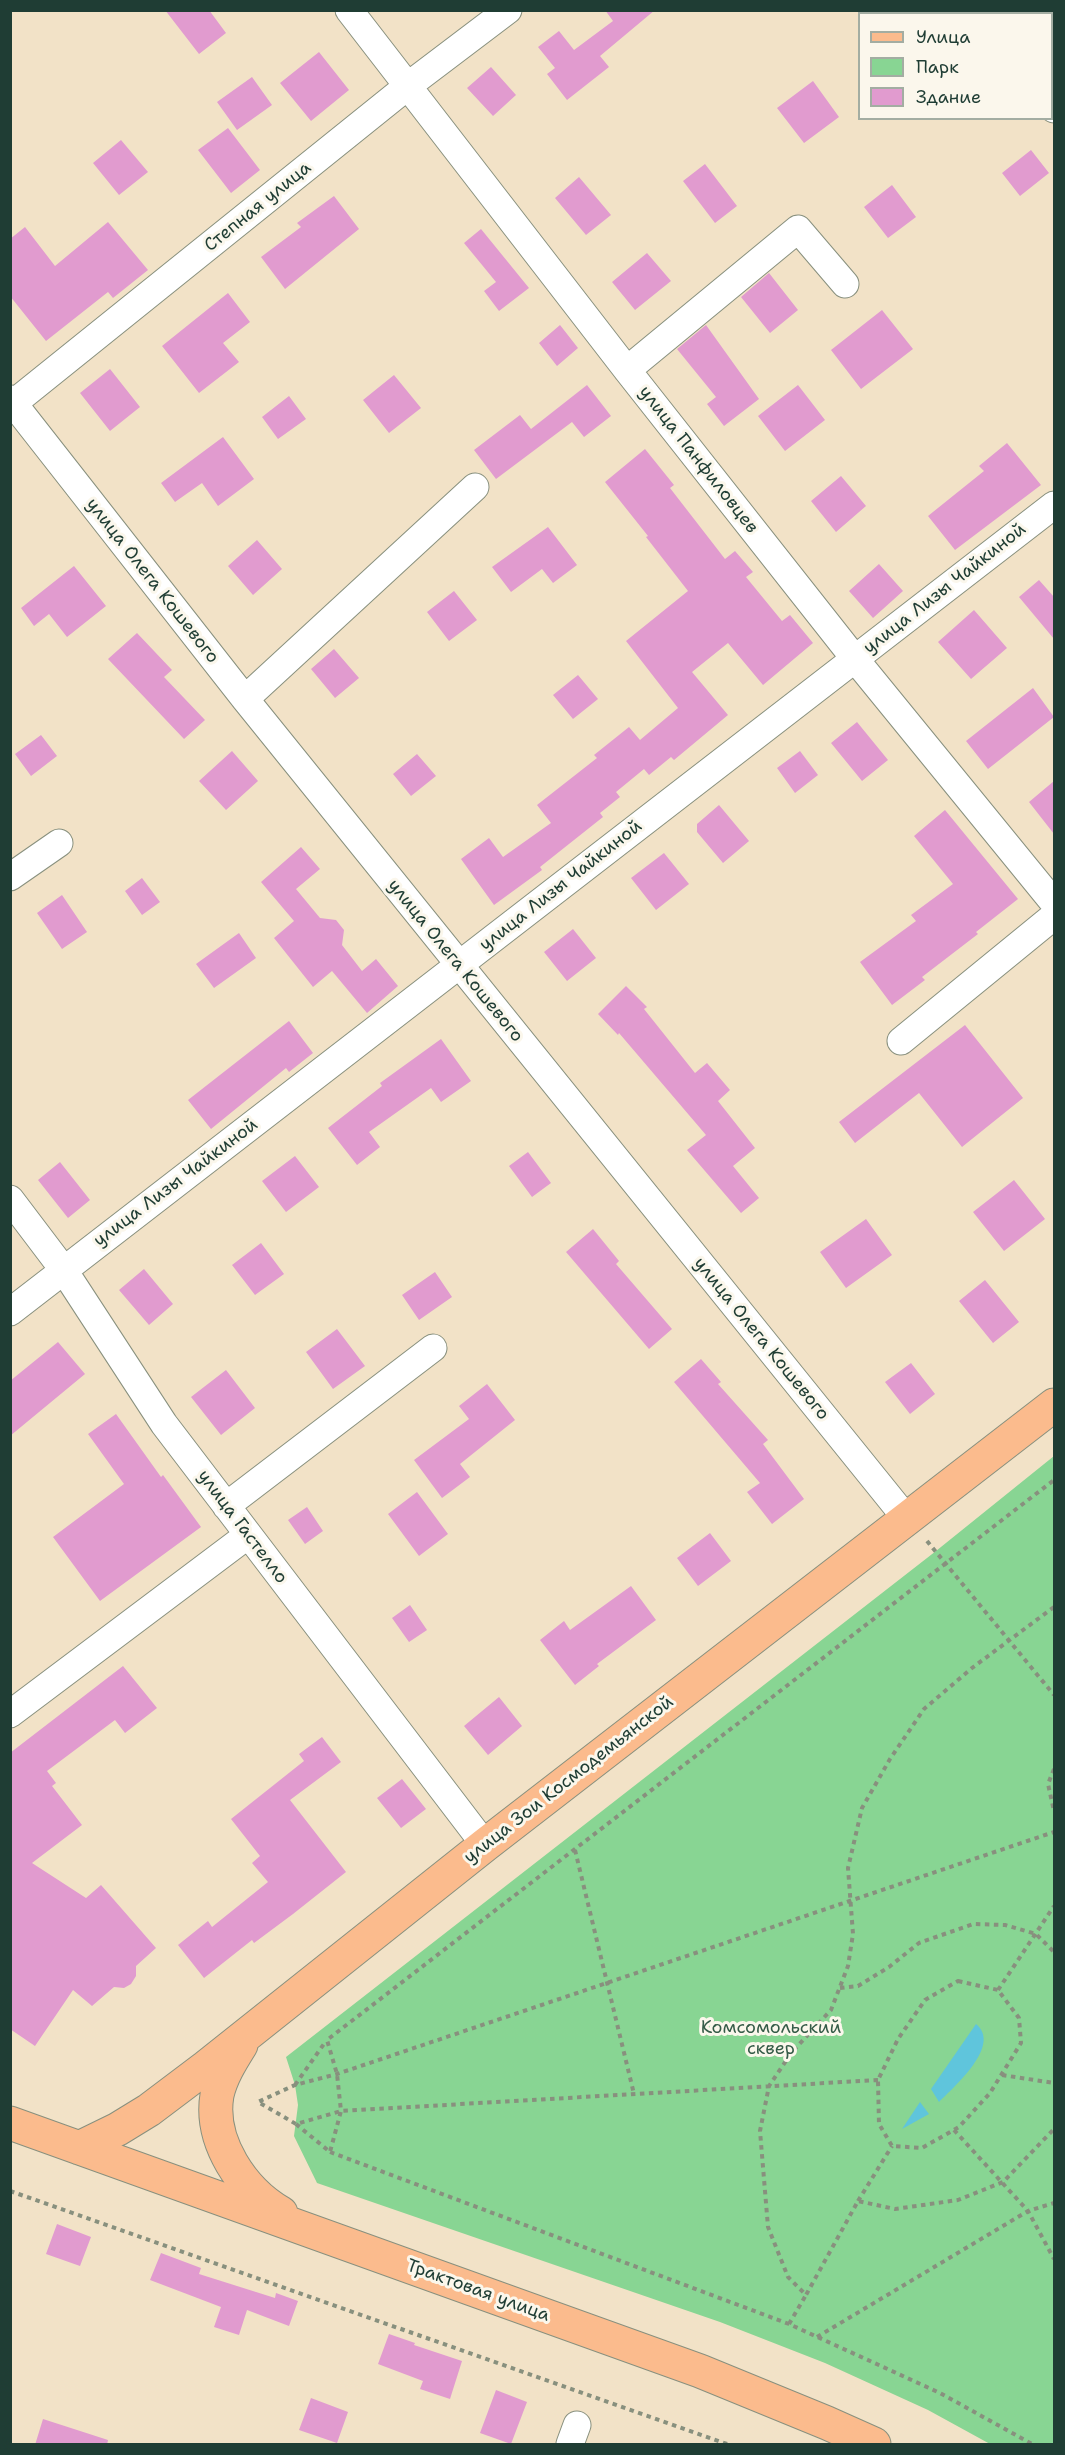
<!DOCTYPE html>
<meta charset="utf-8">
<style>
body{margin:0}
#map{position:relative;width:1065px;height:2455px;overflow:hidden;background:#f2e2c7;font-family:"Shantell Sans",sans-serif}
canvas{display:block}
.frame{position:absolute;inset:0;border:12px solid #1f3d34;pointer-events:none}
.legend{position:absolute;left:858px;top:12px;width:195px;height:108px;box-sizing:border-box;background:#fbf7ec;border:2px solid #a3ada2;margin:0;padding:8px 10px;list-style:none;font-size:18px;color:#1f3d34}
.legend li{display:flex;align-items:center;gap:12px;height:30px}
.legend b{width:30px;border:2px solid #a3ada2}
</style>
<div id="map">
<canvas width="1065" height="2455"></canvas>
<div class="frame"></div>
<ul class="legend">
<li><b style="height:8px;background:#fbbb8d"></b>Улица</li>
<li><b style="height:16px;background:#88d593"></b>Парк</li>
<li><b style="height:16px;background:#e19bcf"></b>Здание</li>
</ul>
</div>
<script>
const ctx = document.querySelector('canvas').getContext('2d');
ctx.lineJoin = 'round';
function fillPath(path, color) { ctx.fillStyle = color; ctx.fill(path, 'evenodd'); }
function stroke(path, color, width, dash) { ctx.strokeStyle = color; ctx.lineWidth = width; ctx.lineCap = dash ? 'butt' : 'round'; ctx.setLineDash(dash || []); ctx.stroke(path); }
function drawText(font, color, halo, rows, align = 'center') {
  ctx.font = font + ' "Shantell Sans",sans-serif'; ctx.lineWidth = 6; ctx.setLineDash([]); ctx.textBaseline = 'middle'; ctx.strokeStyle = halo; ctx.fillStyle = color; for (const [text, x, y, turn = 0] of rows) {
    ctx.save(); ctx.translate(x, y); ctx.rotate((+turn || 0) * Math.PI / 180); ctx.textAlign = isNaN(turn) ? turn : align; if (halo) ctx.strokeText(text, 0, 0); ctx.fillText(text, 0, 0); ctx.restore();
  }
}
const green = new Path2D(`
 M1054,1456V2444H990L928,2410L825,2363L720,2322L317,2183L294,2136L298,2105L295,2085L286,2057L936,1551Z`);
const water = new Path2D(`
 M976,2024C1002,2045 955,2086 939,2102L931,2089Z
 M920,2102L929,2114L902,2129Z`);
const building = new Path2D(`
 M165,10H209L226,33L199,54Z
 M605,10H655L600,56L609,67L567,100L547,74L555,68L538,47L559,31L574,50L613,21Z
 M319,52L349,90L311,121L280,83Z
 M491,67L516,95L493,116L467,88Z
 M252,77L272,105L237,130L217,102Z
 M813,81L839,117L804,143L777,108Z
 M228,128L260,170L231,193L198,150Z
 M121,140L148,172L119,195L93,163Z
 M1031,150L1049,173L1020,196L1002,173Z
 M705,164L737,206L715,223L683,181Z
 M579,177L611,215L586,235L555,198Z
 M892,185L916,217L888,238L864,207Z
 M334,196L359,229L285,289L261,257L301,227L297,223Z
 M108,222L148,270L113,298L108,292L46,341L10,296V239L25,227L55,266Z
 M481,229L529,288L499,311L484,291L496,282L464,243Z
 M647,253L671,281L635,310L612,282Z
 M769,273L798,310L770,333L741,297Z
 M228,293L250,322L223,343L239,362L199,393L162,346Z
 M882,310L913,349L861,389L831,350Z
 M560,325L578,348L557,366L539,343Z
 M706,325L759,399L724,426L707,404L716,397L677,349Z
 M110,369L140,407L110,431L80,393Z
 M394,375L421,408L389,433L363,400Z
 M587,385L611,416L584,437L572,422L496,479L474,450L520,415L531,429Z
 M798,385L825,420L785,451L758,416Z
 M289,396L306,419L278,439L262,417Z
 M223,437L254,479L218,506L202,483L175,502L161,483Z
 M1007,443L1041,485L955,550L928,516L984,471L979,466Z
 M645,449L674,485L670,488L725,559L735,551L753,572L746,577L782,621L790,615L813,643L763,685L728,643L692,672L728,715L674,760L671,757L649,775L644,769L616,792L620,797L600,813L603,817L540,867L542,870L494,905L461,859L489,838L503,857L551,823L537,805L597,758L594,755L629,727L640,740L678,708L626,641L688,591L646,537L648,536L605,482Z
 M841,476L866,506L836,532L811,501Z
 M548,527L577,565L553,583L542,569L511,592L492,567Z
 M257,540L282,569L253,595L228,566Z
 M879,564L903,591L873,618L849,591Z
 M74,566L106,606L67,637L49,614L34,626L21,608Z
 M1039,580L1054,597V639L1019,597Z
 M454,591L477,620L449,641L427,612Z
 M974,610L1007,648L971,679L938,642Z
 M137,633L172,670L164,677L205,720L184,739L108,659Z
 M334,649L359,678L335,698L311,669Z
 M578,675L598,699L573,719L553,695Z
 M1033,688L1054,717L988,769L966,741Z
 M857,722L888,760L862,781L831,743Z
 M41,735L57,756L31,776L15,754Z
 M232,751L258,781L226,810L199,781Z
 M800,751L818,775L795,793L777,768Z
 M417,754L436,776L411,796L393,774Z
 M1054,781V834L1029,802Z
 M719,805L749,841L723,863L697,832V824Z
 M945,810L1018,899L976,932L978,934L922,977L925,980L892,1005L860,962L916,921L911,915L953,884L914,836Z
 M301,847L320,869L296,889L320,918L336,920L344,930L342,945L362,971L376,959L398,986L367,1013L332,971L313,987L274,938L294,921L261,882Z
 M664,853L689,884L656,910L631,878Z
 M142,878L160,902L142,915L125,891Z
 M62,895L87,932L62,949L37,913Z
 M573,929L596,958L567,981L544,952Z
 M239,933L256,958L214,988L196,964Z
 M626,986L647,1007L644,1009L695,1073L707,1063L730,1090L718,1101L755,1148L733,1166L759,1198L741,1213L687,1150L706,1135L619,1033L618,1035L598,1014Z
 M289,1021L313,1053L289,1072L286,1068L211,1129L188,1100Z
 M965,1025L1023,1098L962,1147L919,1093L855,1143L839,1122Z
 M441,1039L471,1081L441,1102L431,1088L369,1132L380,1147L357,1165L328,1128L382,1086L380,1083Z
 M528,1152L551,1183L532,1197L509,1166Z
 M295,1156L319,1187L286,1212L262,1181Z
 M60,1162L90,1200L68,1218L38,1180Z
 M1014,1180L1045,1219L1004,1251L973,1212Z
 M866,1219L892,1255L846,1288L820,1252Z
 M593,1229L619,1261L616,1264L672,1329L649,1349L566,1252Z
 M261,1243L284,1274L255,1295L232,1265Z
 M144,1269L173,1304L149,1325L119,1290Z
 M435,1272L452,1297L419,1320L402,1295Z
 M985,1280L1019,1322L993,1343L959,1301Z
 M337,1329L365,1366L333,1389L306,1352Z
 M58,1342L85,1374L10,1436V1381Z
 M701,1359L721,1382L718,1384L768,1440L763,1444L804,1499L772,1524L747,1492L760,1483L674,1382Z
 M911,1363L935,1394L910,1414L885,1382Z
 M226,1370L255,1408L221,1435L191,1397Z
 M487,1384L515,1420L460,1464L470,1477L442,1498L414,1460L469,1419L459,1406Z
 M116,1414L161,1477L163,1475L201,1527L100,1601L53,1537L124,1484L88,1434Z
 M417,1492L448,1534L419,1556L388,1514Z
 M307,1507L323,1531L305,1544L288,1520Z
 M710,1533L731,1561L698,1586L677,1558Z
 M631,1586L656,1620L597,1664L599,1666L575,1685L540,1640L564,1621L570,1630Z
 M410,1605L427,1630L409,1642L392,1618Z
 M123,1666L157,1708L125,1733L115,1720L47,1771L56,1783L52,1786L82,1825L32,1863L86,1898L101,1885L156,1948L136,1966V1976L131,1984L124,1988L114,1987L92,2006L73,1990L35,2046L10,2029V1753Z
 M499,1697L522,1726L488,1755L464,1726Z
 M322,1737L341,1762L290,1800L346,1872L293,1914L254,1943L252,1940L204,1978L178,1945L208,1921L212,1927L268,1882L252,1863L260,1856L231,1819L304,1761L299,1754Z
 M402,1779L426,1809L401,1828L377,1798Z
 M57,2224L91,2237L80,2266L46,2254Z
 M161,2253L201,2268L199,2274L275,2298L276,2293L298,2301L289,2326L247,2310L239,2335L214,2327L221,2307L150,2280Z
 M389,2334L415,2343L414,2345L462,2361L450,2399L420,2389L423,2381L378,2364Z
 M496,2390L527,2402L511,2444L480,2433Z
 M311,2398L348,2412L337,2443L299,2430Z
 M43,2419L108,2440L107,2445H35Z`);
const path = new Path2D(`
 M927,1541L1054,1695
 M1054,1607L972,1668L924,1709L890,1759L862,1808L848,1868L853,1934L848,1966L831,2010L792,2052L769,2086L760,2131L768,2227L788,2277L806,2295L858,2201L895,2209L958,2200L1003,2182L1054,2129
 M1054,1769L1048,1784L1054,1811
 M575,1850L634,2094
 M958,1981L998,1990L1019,2018L1021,2043L990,2093L959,2127L922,2148L892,2146L879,2124L878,2080L898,2039L925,2000Z
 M840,1988L858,1986L889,1967L919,1943L973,1924L1005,1925L1036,1934L1054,1952
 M998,1990L1054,1906
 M1002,2075L1054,2083
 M878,2080L341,2111L296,2124L258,2102L295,2085L337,2074L1054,1832
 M295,2085L326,2041
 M296,2124L330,2152L341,2111L337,2074L327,2040L1054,1480
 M954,2130L1028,2211L1054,2259
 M330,2152L789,2324L940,2393L1032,2444
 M10,2191L727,2444
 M858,2201L892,2146
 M789,2324L806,2295
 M817,2337L1028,2211L1054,2203`);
const minor = new Path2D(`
 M349,10L627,370L855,659L1054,903
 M979,10L982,14
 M1052,105L1054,109
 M627,370L798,229L845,284
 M10,399L245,699L906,1518
 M10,406L409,85L508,10
 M245,699L475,487
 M10,877L59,843
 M901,1041L1054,916
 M10,1199L63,1269L164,1424L485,1845
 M10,1312L1054,505
 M226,1506L433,1348
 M10,1714L248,1535
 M570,2444L577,2425`);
const major = new Path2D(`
 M241,2045C231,2061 221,2077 217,2095C209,2142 243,2191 281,2213
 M10,2123L700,2371L827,2423L874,2444
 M79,2148L118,2129L149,2110L206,2067L485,1845L1054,1405`);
const streetNames = [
 ["Степная улица",258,207,-39],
 ["улица Панфиловцев",698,460,52],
 ["улица Олега Кошевого",152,581,52],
 ["улица Лизы Чайкиной",945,589,-38],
 ["улица Лизы Чайкиной",561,886,-38],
 ["улица Олега Кошевого",455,961,51],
 ["улица Лизы Чайкиной",176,1183,-37],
 ["улица Олега Кошевого",761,1339,51],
 ["улица Гастелло",242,1527,53],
 ["улица Зои Космодемьянской",569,1780,-38],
 ["Трактовая улица",478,2291,20]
];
const parkNames = [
 ["Комсомольский",771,2028],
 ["сквер",771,2049]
];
fillPath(green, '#88d593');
fillPath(water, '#5fc5dc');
fillPath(building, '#e19bcf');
stroke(minor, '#88907e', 29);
stroke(major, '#88907e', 35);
stroke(path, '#88907e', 4, [4.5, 4.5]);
stroke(minor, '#fff', 27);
stroke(major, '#fbbb8d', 33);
drawText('18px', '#1f3d34', '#fbf7ec', streetNames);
drawText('18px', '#345b47', '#fbf7ec', parkNames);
</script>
